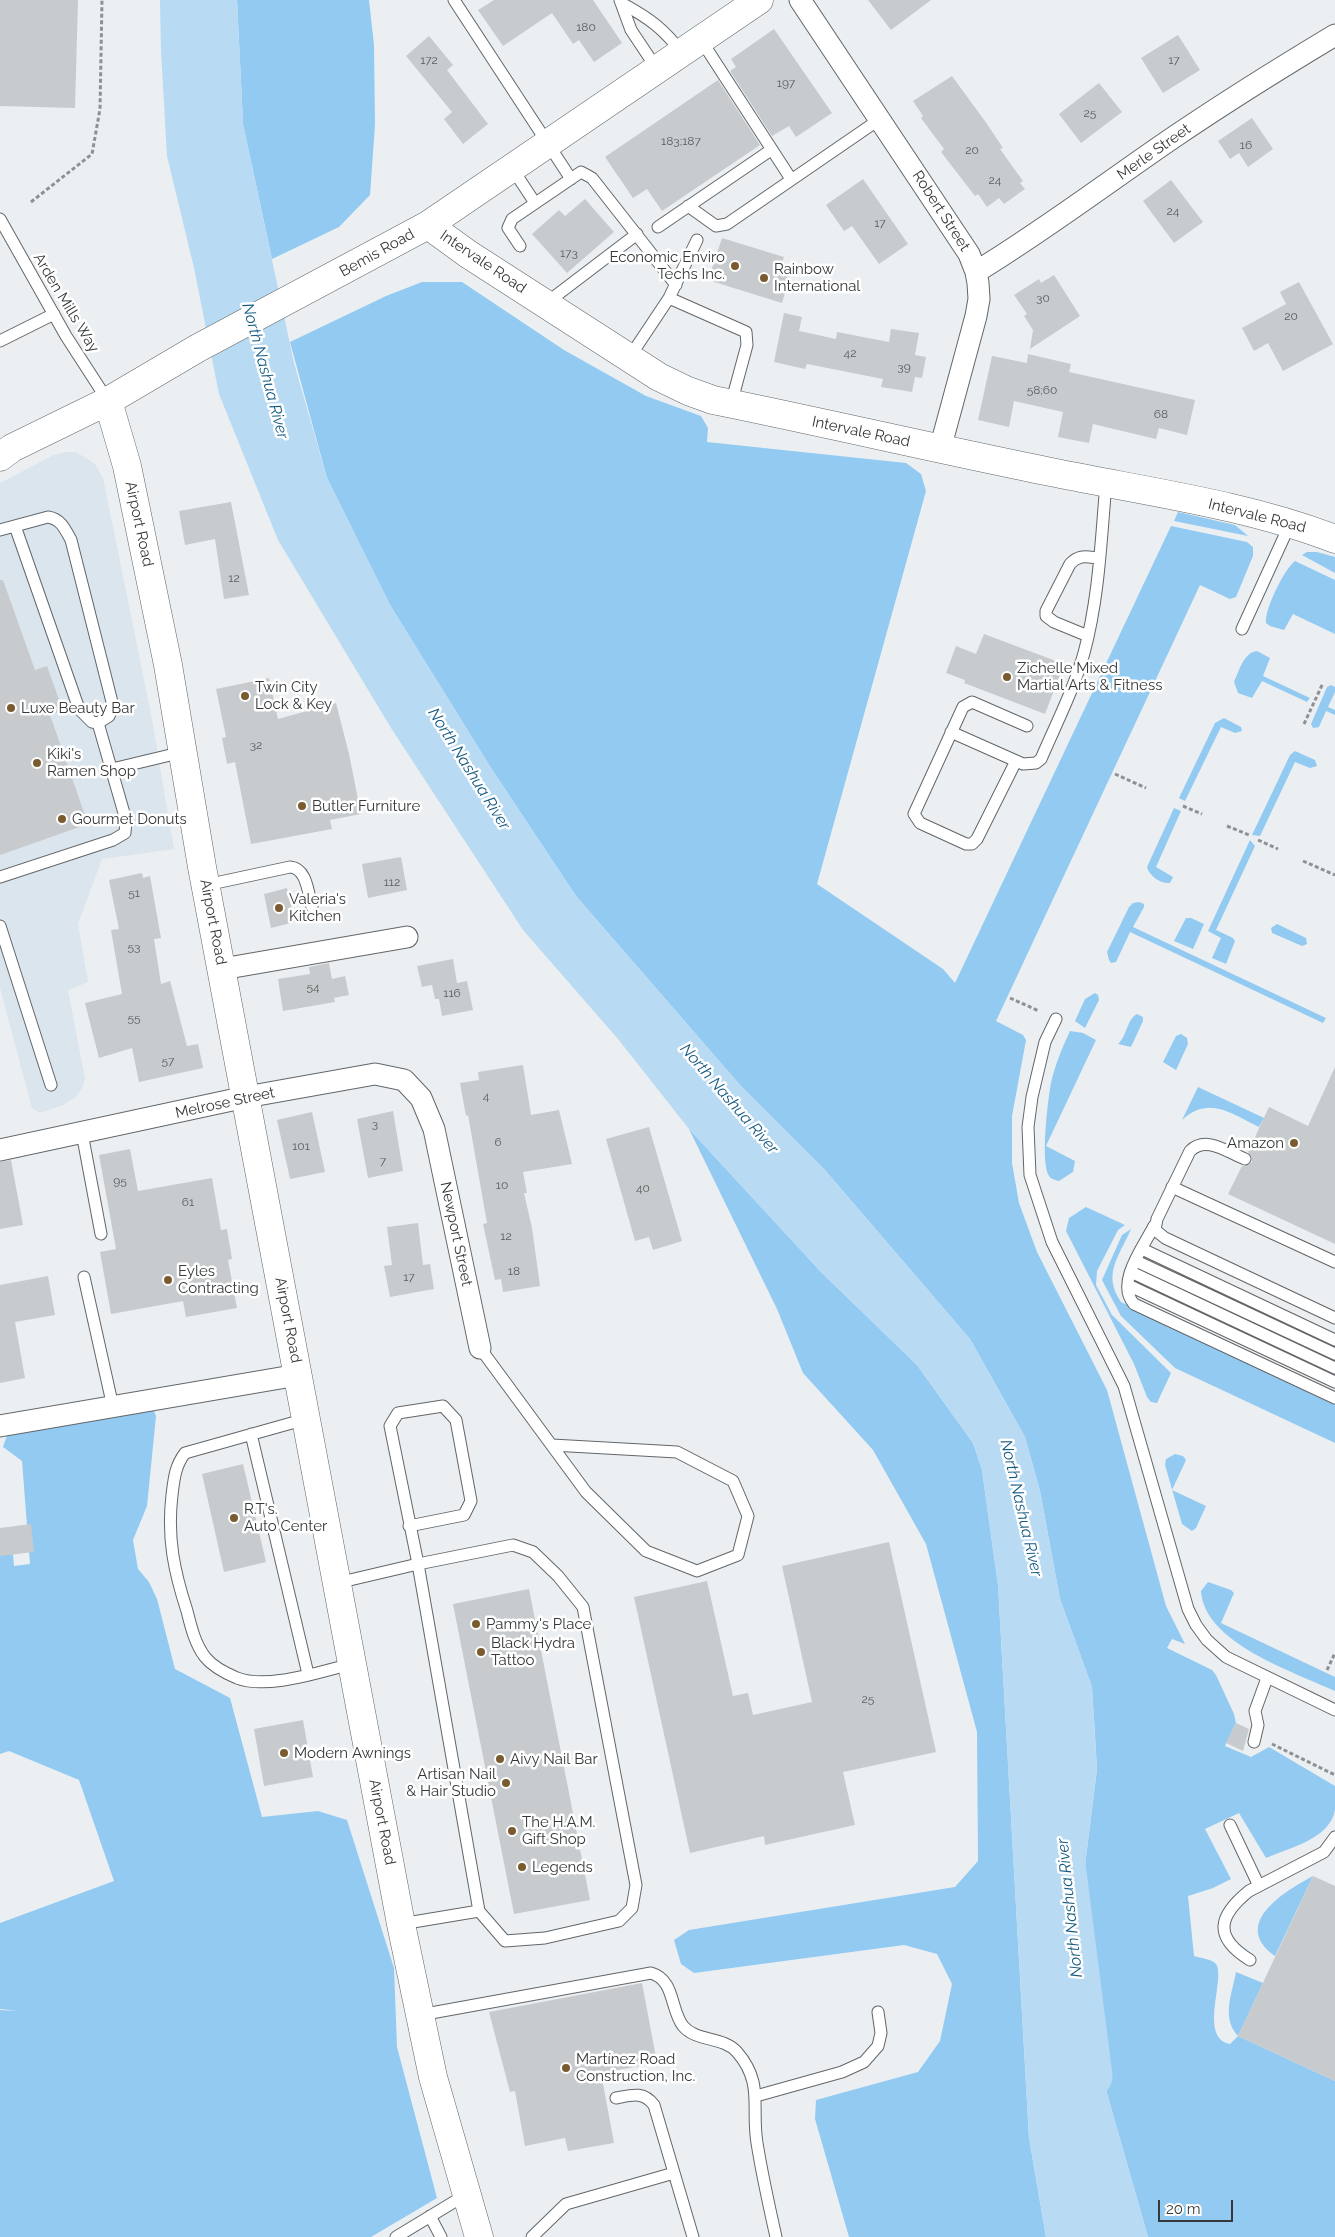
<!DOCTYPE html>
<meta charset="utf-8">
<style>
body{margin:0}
#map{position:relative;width:1335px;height:2237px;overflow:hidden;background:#ebeff2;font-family:Raleway,sans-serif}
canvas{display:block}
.scale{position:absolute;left:1158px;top:2200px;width:75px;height:22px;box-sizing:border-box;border:2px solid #363839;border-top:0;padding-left:6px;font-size:15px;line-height:18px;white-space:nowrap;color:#363839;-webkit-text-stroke:4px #fff;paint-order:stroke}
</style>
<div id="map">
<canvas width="1335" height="2237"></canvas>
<div class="scale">20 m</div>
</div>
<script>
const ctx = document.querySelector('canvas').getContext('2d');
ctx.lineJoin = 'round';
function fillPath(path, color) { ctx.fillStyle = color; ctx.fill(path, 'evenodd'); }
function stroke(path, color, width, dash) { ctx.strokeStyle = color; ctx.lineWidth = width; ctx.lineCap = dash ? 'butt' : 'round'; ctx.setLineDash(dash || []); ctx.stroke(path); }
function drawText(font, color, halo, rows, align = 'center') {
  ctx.font = font + ' Raleway,sans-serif'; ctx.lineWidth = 5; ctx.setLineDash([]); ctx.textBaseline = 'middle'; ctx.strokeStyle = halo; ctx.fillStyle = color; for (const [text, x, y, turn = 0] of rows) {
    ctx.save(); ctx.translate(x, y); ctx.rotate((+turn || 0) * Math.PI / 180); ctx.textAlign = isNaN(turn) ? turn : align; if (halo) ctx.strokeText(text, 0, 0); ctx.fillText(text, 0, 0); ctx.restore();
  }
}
const built = new Path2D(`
 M66,452H76L84,457L95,464L103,478L151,714L174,849L102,859L78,924L88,982L68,990L85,1079L82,1088L76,1097L63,1105L40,1113L32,1108L0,988V483L54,455Z`);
const green = new Path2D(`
 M237,0H369L374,45L375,124L370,195L339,227L272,259L243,124Z
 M422,282H462L564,350L646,396L701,416L708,428L707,442L906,463L921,474L926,491L817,884L943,969L955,983L1171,526L1247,542L1253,547V556L1236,597L1230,599L1200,585L996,1021L1023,1035L1026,1040L1012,1116V1163L1019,1203L1037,1252L1107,1390L1166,1606L1185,1644L1172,1639L1167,1648L1212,1670L1216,1675L1234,1714L1236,1723L1225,1746L1251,1757L1269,1747L1335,1786C1335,1793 1335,1802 1335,1810C1330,1839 1289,1848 1266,1858L1239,1813L1205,1829L1231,1879L1213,1888L1188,1896L1194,1956C1200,1958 1212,1959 1216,1964C1226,1978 1198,2038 1230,2044L1238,2036C1221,2018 1232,1994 1236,1972L1263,1983L1238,2036L1335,2081V2237H1148L1086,2020L1073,1997L1064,1921L1085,1865L1097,1769L1092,1687L1060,1599L1040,1491L1025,1437L970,1339L824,1169L740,1085L576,896L491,768L390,605L327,478L290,342L386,296Z
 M1178,512L1235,525L1248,536L1174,521Z
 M1307,552H1317L1335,557V573L1302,555Z
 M1295,561L1335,580V634L1293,614L1284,630L1270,626L1266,623C1264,610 1285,568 1295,561Z
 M1257,651L1270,658L1263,676L1310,698L1307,702L1262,681L1252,698L1238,693L1234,682C1239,671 1244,652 1257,651Z
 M1331,685L1335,687V692L1328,707L1335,710V715L1326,711L1319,727L1313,728L1311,724L1327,687Z
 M1224,718L1241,727L1242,731L1235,733L1221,727L1185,801L1179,798L1215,723Z
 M1295,751L1315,760L1317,766L1310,768L1295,762L1260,836L1252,835L1290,755Z
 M1174,808L1181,811L1156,867L1173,877L1170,883C1161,884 1149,876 1147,867Z
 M1250,840L1255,846L1216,930L1233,938L1235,941L1226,964L1212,958L1221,938L1208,931Z
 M1139,902L1144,904V907L1133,927L1326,1018L1323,1023L1130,932L1116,962L1111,963L1109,960L1107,952L1129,907L1133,903Z
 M1186,918H1191L1204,924L1193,949L1174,941Z
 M1277,924L1306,938L1307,944L1302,946L1272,933L1271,928Z
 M1095,993L1098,995L1099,1000L1085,1028L1075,1021L1085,999Z
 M1137,1014L1143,1017V1021L1131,1047L1118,1044C1127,1036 1127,1019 1137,1014Z
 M1070,1031L1083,1033L1096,1040L1046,1146L1075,1161L1073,1172L1059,1181C1055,1180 1051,1179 1049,1176C1040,1162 1048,1099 1051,1083C1055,1065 1062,1048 1070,1031Z
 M1181,1034L1187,1038L1188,1044L1176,1070L1163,1062L1176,1036Z
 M1198,1087L1264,1118L1259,1127C1232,1114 1209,1095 1182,1120Z
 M689,1129L821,1272L917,1365L973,1443L982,1470L998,1585L1029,2138L1046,2237H849L815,2119L816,2100L918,2072L940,2041L952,1984L937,1954L904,1945L694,1973L681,1964L674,1940L689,1930L955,1887L978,1861L977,1732L926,1544L873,1450L803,1373L777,1309Z
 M1086,1207L1125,1225L1118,1230L1097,1271L1096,1285L1112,1315L1171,1373L1157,1403L1151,1402L1147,1397L1134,1364L1066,1231L1069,1218Z
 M1131,1229C1119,1257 1102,1274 1121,1302L1335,1405V1443L1175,1368L1121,1316L1102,1280L1122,1235Z
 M150,1401L156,1416L147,1506L133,1540L138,1569L149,1582L157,1599L175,1669L230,1698L262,1817L318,1811L347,1820L394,1968L397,2047L437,2198L371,2237H0V2010L20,2011L0,2009V1923L114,1881L79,1780L9,1751L0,1754V1555L13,1554L14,1566L30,1564L22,1461L3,1447L11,1424Z
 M1175,1454L1183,1456L1186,1460L1172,1490L1206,1506L1196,1528L1192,1531L1182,1524L1165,1465L1166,1459Z
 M1208,1582L1231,1590L1234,1593L1221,1623L1335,1677V1691C1294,1672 1204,1643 1201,1591Z
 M1313,1876L1275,1956C1230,1924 1285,1891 1313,1876Z`);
const water = new Path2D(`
 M160,0H237L243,124L294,363L327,478L390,605L491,768L576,896L740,1085L824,1169L970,1339L1025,1437L1040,1491L1060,1599L1092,1687L1097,1769L1085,1865L1064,1921L1073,1997L1086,2020L1148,2237H1046L1029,2138L998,1585L982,1470L973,1443L917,1365L821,1272L689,1129L618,1039L523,930L391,728L278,540L219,394L194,268L167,156L161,51Z`);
const river = new Path2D(`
 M1061,1849L1090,2076`);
const building = new Path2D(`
 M0,0H78L75,108L0,106Z
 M494,0H593L622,43L594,62L579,40L573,44L552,13L503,46L478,10Z
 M868,0H931L891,30Z
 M774,29L832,113L796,137L789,126L772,136L730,71L736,67L731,59Z
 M1178,35L1200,70L1163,93L1141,58Z
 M429,36L453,65L447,70L488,124L463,144L444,119L452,112L406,56Z
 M952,76L987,124L1003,148L1000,149L1023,181L1020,183L1025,189L1004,204L999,198L987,207L978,194L975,196L941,152L944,149L921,118L923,116L913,101Z
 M718,80L760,145L662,211L647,189L633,198L605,157Z
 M1099,83L1122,112L1081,143L1059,114Z
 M1252,118L1273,149L1248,167L1239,153L1230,159L1218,141Z
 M863,179L908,244L879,264L852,226L844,231L826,205Z
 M1171,180L1203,222L1174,243L1143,201Z
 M585,199L614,232L567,273L532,234L559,210L565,216Z
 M722,238L784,257L781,265L792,269L782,303L708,280Z
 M1054,275L1080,316L1030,349L1033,330L1024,316L1027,314L1014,295L1039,279L1041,283Z
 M1299,282L1333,344L1283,371L1268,343L1254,351L1242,328L1286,304L1280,292Z
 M784,313L802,317L799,331L836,339L837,332L889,342L891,329L919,333L915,355L926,357L922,378L915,377L912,392L881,387L883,379L807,364L805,369L774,362Z
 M1028,354L1071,364L1069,372L1195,400L1187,435L1159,428L1156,439L1093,424L1089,443L1058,437L1063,412L1014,401L1009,427L978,420L992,356L1027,363Z
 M231,502L249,595L224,599L215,539L185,545L179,511Z
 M0,580H3L35,670L47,666L63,711L50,715L88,824L0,855Z
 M984,634L1064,664L1045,714L964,683L965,680L946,673L956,646L976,654Z
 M269,678L278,719L336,703L349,754L361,814L330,820L332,829L251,844L235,762L227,764L222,738L226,737L216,689Z
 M401,857L407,890L368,898L362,864Z
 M142,873L143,878L150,876L161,938L154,939L161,984L170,981L187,1046L198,1044L203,1068L139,1082L132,1048L99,1058L85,1003L122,994L111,930L119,929L109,880Z
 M287,888L295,922L271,928L264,894Z
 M453,959L457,983L467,981L473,1010L442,1016L439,999H435L432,985L422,987L417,966Z
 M329,963L332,979L345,976L349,995L334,998L335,1002L283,1011L278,979L310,974L309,967Z
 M523,1065L531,1115L559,1110L572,1164L523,1172L527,1193H524L532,1228L540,1286L503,1292L501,1279L495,1280L483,1224L487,1223L468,1115L466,1116L460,1083L479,1080L478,1072Z
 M1335,1067V1244L1228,1194L1242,1166H1246L1252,1162V1158L1248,1152L1269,1107L1308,1126Z
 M393,1111L403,1171L368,1178L357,1119Z
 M312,1112L325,1172L290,1179L277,1120Z
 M649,1127L682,1241L653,1250L649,1237L635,1241L606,1139Z
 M130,1149L138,1191L212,1178L221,1230L227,1229L232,1259L228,1260L237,1308L186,1317L183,1301L111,1314L100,1252L116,1249L99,1155Z
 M11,1160L23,1225L0,1229V1162Z
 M418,1223L423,1265L430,1264L434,1289L390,1297L384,1266L392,1265L387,1227Z
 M48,1276L55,1315L15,1322L25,1378L0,1383V1285Z
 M243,1464L266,1562L224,1572L202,1474Z
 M31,1524L34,1552L0,1556V1528Z
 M889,1542L936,1752L843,1772L855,1825L765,1845L764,1836L690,1853L634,1597L707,1581L733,1696L748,1693L753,1715L812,1702L782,1566Z
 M529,1589L590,1900L514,1914L453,1604Z
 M303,1720L313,1777L264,1786L254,1729Z
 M1236,1723L1249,1729L1243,1751L1226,1743Z
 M1313,1876L1335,1886V2081L1238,2036Z
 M642,1983L657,2063L601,2073L614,2143L568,2151L565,2138L525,2146L515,2091L510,2092L489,2012Z`);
const path = new Path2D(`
 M31,202L92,154L100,109L102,0
 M1304,724L1323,683
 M1115,774L1146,788
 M1183,806L1202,814
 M1227,826L1249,835
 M1258,840L1278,849
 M1303,861L1335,875
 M1010,998L1039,1011
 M1327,1670L1335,1653
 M1272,1744L1335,1775`);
const service = new Path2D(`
 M454,0L571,179
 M620,0L631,30L657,69
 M623,4C649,18 664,29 682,53
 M701,40L791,179
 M512,168L535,203
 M688,206L716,226L727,224L880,119
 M0,219L66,336L108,401
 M658,227L771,150
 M520,246L508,228L512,219L581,172L592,178L676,285
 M669,298L746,332L747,345L731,404
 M545,304L637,234
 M0,341L54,314
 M629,358L669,298L697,240
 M0,530L48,517C61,519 65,529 71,540L113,706L109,716L98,723L92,722L79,709L15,526
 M1242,629L1290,524
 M1088,636L1054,622L1046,616V611L1070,564C1079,554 1087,557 1099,558
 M951,732L1023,764L1036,763L1041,759C1056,724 1074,689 1084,653C1099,598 1101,540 1106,483
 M1016,761L977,839L972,844H966L920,823L914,814L963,707L972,702L1027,726
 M112,769L183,752
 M0,877L113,840L125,833L126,820L98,723
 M206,885L290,867C307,868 308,893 312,907
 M0,926L51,1085
 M1056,1019L1045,1042L1032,1097L1028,1127L1030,1175L1052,1242L1124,1386L1188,1609L1196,1625L1207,1640L1226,1657L1335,1710
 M82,1133L101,1234
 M1245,1159C1227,1152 1206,1135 1190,1151L1157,1219L1155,1230L1165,1238L1335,1318
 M1172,1187L1335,1262
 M1154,1226C1144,1246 1115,1283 1134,1304L1335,1398
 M1142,1249L1335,1340
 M1136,1261L1335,1354
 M1131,1272L1335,1368
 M84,1277L113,1407
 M1128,1285L1335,1382
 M480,1348L586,1492L646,1551L697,1571L738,1555L748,1516L733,1481L677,1452L552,1445
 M306,1419L185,1453C175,1466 174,1479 172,1495C167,1538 174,1571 187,1611C191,1627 195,1644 205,1657C213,1667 225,1673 237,1678C268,1690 321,1671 352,1664
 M251,1434L308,1674
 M409,1526L464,1515L471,1501L456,1420L443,1406L398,1413L390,1426L418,1564L513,1545L533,1552L558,1576L583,1607L636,1885L632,1908L619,1921L545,1938L505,1941L479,1911
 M337,1583L418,1564L479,1911L401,1924
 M1254,1742L1258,1725L1255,1711L1267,1678
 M1230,1825L1259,1886
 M1250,1960C1213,1937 1218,1916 1249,1891L1324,1852L1335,1837
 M420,2015L651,1973C675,1980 670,2009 683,2026C696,2042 723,2036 737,2052C764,2083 751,2107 757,2143C762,2174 769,2206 776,2237
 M756,2096L842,2072L864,2062L878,2046L881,2033L878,2012
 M616,2098C632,2095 643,2091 654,2105L693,2237
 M430,2216L441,2237
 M396,2237L467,2194
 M532,2237L566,2204L674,2173`);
const minor = new Path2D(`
 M800,0L969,254L976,272L978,283L979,299L976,316L940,449
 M976,272C1045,230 1108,182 1174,137C1227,101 1280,68 1335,35
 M222,969L407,937
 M0,1150L246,1097L375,1074L404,1080L421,1098L434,1129L480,1348
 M0,1426L298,1375`);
const secondary = new Path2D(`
 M428,225L468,254L659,377L688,391L713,400C827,423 941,450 1056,473C1149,492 1247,505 1335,539
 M108,401L127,466L168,665L202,867L401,1924L433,2077L479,2237
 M0,457L12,448L108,401L198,348L428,225L759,0`);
const markers = [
 [735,266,5,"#795b2f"],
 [764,278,5,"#795b2f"],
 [1007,677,5,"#795b2f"],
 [245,696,5,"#795b2f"],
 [11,708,5,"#795b2f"],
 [37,763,5,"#795b2f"],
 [302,806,5,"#795b2f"],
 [62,819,5,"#795b2f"],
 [279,908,5,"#795b2f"],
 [1294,1143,5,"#795b2f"],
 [168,1280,5,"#795b2f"],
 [234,1518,5,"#795b2f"],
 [476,1624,5,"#795b2f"],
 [481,1652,5,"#795b2f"],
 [284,1753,5,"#795b2f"],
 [500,1759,5,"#795b2f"],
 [506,1783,5,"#795b2f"],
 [512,1831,5,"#795b2f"],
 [522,1867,5,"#795b2f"],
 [566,2068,5,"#795b2f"]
];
const numberNames = [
 ["180",586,27],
 ["172",429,60],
 ["17",1174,60],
 ["197",786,83],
 ["25",1090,113],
 ["183;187",681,141],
 ["16",1246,145],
 ["20",972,150],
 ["24",995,180],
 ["24",1173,211],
 ["17",880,223],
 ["173",569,253],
 ["30",1043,298],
 ["20",1291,316],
 ["42",850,353],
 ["39",904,367],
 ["58;60",1042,390],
 ["68",1161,414],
 ["12",234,578],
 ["32",256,745],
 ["112",392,882],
 ["51",134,893],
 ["53",134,947],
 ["54",313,987],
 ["116",452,993],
 ["55",134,1018],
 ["57",168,1061],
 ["4",486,1096],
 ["3",375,1124],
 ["6",498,1142],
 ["101",301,1146],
 ["7",383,1161],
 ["95",120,1181],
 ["10",502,1185],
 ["40",643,1188],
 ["61",188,1202],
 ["12",506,1236],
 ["18",514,1271],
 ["17",409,1277],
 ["25",868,1699]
];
const streetNames = [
 ["Merle Street",1154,152,-35],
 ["Robert Street",941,211,57],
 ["Bemis Road",377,253,-29],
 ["Intervale Road",483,262,34],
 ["Arden Mills Way",66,303,59],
 ["Intervale Road",861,432,12],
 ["Intervale Road",1257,516,14],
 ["Airport Road",139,524,78],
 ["Airport Road",213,922,79],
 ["Melrose Street",225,1103,-12],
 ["Newport Street",456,1234,78],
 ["Airport Road",288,1320,79],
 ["Airport Road",382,1822,79]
];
const poiNames = [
 ["Economic Enviro",725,257,"right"],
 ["Techs Inc.",725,274,"right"],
 ["Rainbow",774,269],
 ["International",774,286],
 ["Zichelle Mixed",1017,668],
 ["Martial Arts & Fitness",1017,685],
 ["Twin City",255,687],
 ["Lock & Key",255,704],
 ["Luxe Beauty Bar",21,708],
 ["Kiki's",47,754],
 ["Ramen Shop",47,771],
 ["Butler Furniture",312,806],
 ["Gourmet Donuts",72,819],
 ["Valeria's",289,899],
 ["Kitchen",289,916],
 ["Amazon",1284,1143,"right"],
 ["Eyles",178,1271],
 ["Contracting",178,1288],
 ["R.T's.",244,1509],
 ["Auto Center",244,1526],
 ["Pammy's Place",486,1624],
 ["Black Hydra",491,1643],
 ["Tattoo",491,1660],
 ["Modern Awnings",294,1753],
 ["Aivy Nail Bar",510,1759],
 ["Artisan Nail",496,1774,"right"],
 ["& Hair Studio",496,1791,"right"],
 ["The H.A.M.",522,1822],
 ["Gift Shop",522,1839],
 ["Legends",532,1867],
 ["Martínez Road",576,2059],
 ["Construction, Inc.",576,2076]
];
const waterNames = [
 ["North Nashua River",265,371,75],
 ["North Nashua River",469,769,58],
 ["North Nashua River",729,1099,49],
 ["North Nashua River",1021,1508,77],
 ["North Nashua River",1070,1908,-96]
];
fillPath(built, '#dbe5ed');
fillPath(green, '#92caf2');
fillPath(water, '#b8daf3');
stroke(river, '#b8daf3', 45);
fillPath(building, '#c7cbce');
stroke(service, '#636669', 13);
stroke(minor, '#636669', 23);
stroke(secondary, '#636669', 29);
stroke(path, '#8e9193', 3, [4, 2.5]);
stroke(service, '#fff', 11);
stroke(minor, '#fff', 21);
stroke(secondary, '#fff', 28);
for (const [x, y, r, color] of markers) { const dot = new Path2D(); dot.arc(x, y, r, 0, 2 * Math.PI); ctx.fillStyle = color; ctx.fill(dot); stroke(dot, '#fff', 2); }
drawText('12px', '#5a5d5e', null, numberNames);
drawText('15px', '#363839', '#fff', streetNames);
drawText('15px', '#363839', '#fff', poiNames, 'left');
drawText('italic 16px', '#165b83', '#fff', waterNames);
</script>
